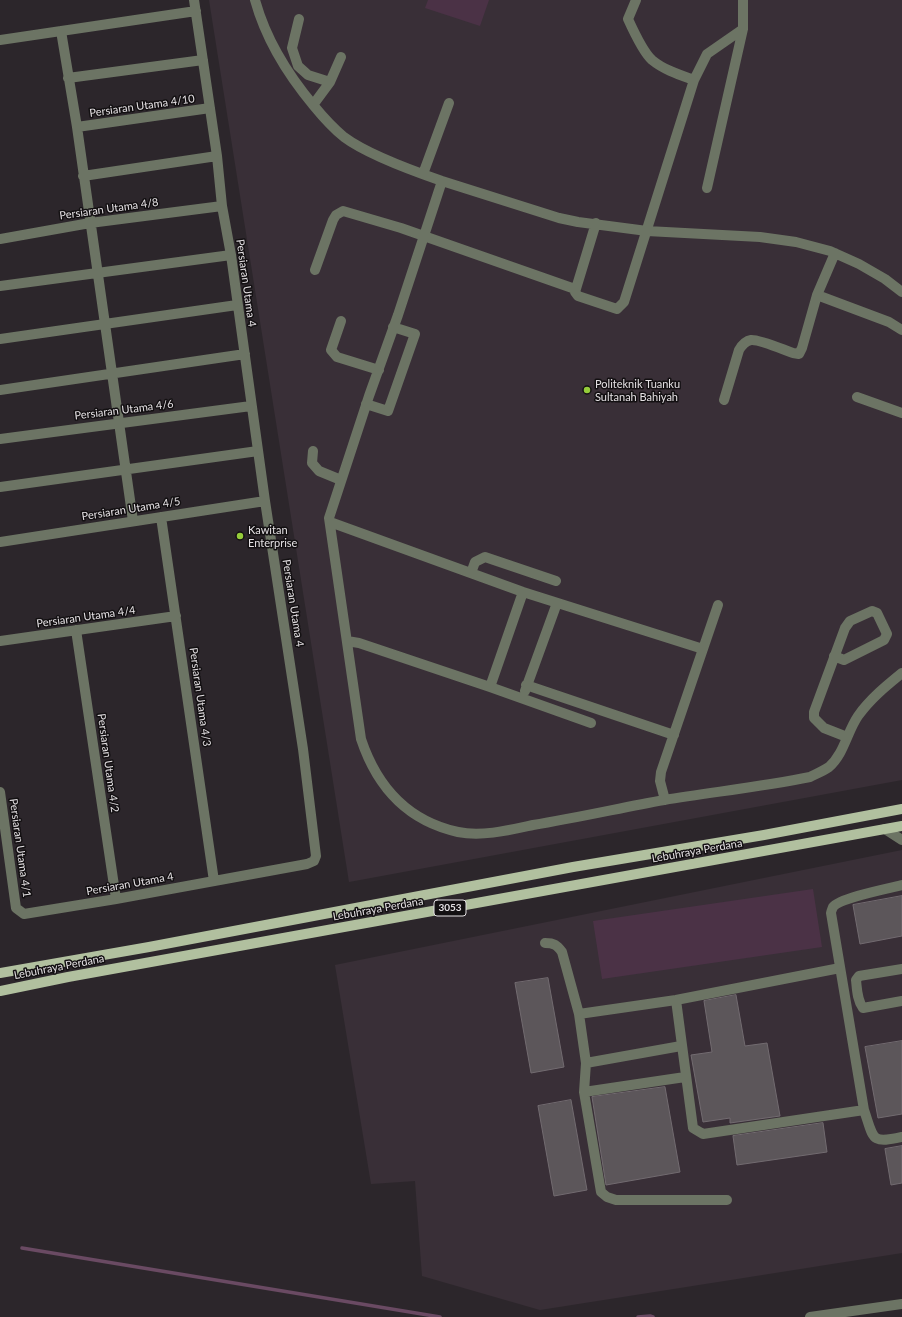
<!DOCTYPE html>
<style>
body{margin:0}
canvas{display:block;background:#2c262b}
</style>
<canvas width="902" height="1317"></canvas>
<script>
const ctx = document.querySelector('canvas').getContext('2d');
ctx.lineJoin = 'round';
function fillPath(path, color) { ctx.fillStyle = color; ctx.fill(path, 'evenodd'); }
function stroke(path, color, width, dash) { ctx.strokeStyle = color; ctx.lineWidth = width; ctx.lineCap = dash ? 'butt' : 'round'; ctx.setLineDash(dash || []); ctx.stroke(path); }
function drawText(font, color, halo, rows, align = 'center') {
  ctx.font = font + ' Lato,sans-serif'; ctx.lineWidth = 3; ctx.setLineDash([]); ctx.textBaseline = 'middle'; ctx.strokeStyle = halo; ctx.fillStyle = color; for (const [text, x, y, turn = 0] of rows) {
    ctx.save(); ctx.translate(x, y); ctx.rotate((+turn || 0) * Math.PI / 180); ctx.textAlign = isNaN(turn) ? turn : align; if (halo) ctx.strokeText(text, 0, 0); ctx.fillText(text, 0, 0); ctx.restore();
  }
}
const built = new Path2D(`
 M209,0H902V780L349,882Z
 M902,850V1253L540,1310L422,1276L415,1181L371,1184L335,965Z`);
const green = new Path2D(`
 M428,0H489L480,26L425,8Z
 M813,889L822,947L602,979L593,921Z`);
const stream = new Path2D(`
 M22,1248L440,1317
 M638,1317L650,1316L653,1317`);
const building = new Path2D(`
 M902,896V936L860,944L853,905Z
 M548,978L564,1067L531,1073L515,983Z
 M736,995L745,1046L767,1043L780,1116L730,1123V1118L703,1122L691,1055L712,1052L704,1001Z
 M902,1041V1114L878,1118L865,1047Z
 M665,1087L680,1172L606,1185L592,1097Z
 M571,1100L587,1190L554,1196L538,1106Z
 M823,1123L827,1152L737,1165L733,1136Z
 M902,1146V1183L891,1185L885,1149Z`);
const minor = new Path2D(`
 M255,0C266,40 288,75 314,106C323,117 333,128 344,137C368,155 413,171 442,181L559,218L578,222L647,231L760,237L796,242L830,251L859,264L885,279L902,292
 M636,0L628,19C633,30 643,52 652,60C664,70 680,75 694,80
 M299,19L292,48L298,66L308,75L330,82
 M61,31L77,127L133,521
 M0,40L196,11
 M68,78L203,60
 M313,105L330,82L341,57
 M77,127L210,108
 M423,174L449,103
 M83,176L217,156
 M442,181L398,315L369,396L329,518L361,739C377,787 408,821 458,832C482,837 510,830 533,825C577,818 620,808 664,800C712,792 761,787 810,777C816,774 823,771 829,767C844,754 847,732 858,716C870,699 886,686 902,673
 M707,188L743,29V0
 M596,223L575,292L578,296L617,309L624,302L694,80L707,54L743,29
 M0,239L90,223L222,206
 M315,270L333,220L336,215L343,211L401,228L575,289
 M0,286L231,255
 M817,295L889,322L902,330
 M341,321L331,350L337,357L379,370
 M0,339L237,305
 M0,390L245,354
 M857,397L902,413
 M724,400L739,350C742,345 745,341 751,340C759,339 784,350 793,353L799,354L802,348L817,295L835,253
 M366,404L388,411L415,334L393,327
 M0,439L251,406
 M313,451L312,463L319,471L341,480
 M0,487L258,451
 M161,517L214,881
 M330,522L523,592L703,649
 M0,542L265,501
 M471,573L475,562L485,557L556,581
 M76,630L116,899
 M0,641L176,616
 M347,641L359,643L490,687L591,723
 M834,656L844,660L884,640L887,634L877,613L872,611L850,621L845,628L814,712V718L824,728L847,737
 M526,685L674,735
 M490,687L523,592
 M525,691L557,603
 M0,792L16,908L24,914L116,899L307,864L314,861L316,856L303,749L265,501L231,255L222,206L217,156L194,0
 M665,800L660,781L661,772L718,605
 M885,829L902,840
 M902,885C890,888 839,898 833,907C833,907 831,912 831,913L864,1110C874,1139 870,1144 902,1137
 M545,943C554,943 557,945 562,952L579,1014L586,1063L584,1092L601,1192L607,1197L616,1200H727
 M902,969L859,976L856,980C857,989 857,1000 863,1008L902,1001
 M676,1000L693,1128L703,1134L864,1110
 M579,1014L676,1000L840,968
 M586,1063L681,1046
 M584,1092L685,1077
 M810,1317L902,1304`);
const major = new Path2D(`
 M0,973L149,947L573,867L764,835L902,809
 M0,991L68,977L902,826`);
const markers = [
 [587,390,4,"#95cc3a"],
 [240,536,4,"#95cc3a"]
];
const shields = [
 [450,908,32]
];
const shieldNames = [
 ["3053",450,908]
];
const streetNames = [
 ["Persiaran Utama 4/10",142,106,-8],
 ["Persiaran Utama 4/8",109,209,-8],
 ["Persiaran Utama 4",246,283,82],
 ["Persiaran Utama 4/6",124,410,-7],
 ["Persiaran Utama 4/5",131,509,-9],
 ["Persiaran Utama 4",293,603,81],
 ["Persiaran Utama 4/4",86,617,-8],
 ["Persiaran Utama 4/3",200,697,82],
 ["Persiaran Utama 4/2",108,763,82],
 ["Persiaran Utama 4/1",20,848,82],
 ["Lebuhraya Perdana",697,851,-10],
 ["Persiaran Utama 4",130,884,-10],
 ["Lebuhraya Perdana",378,909,-10],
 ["Lebuhraya Perdana",59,967,-11]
];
const poiNames = [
 ["Politeknik Tuanku",595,384],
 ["Sultanah Bahiyah",595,397],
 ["Kawitan",248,530],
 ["Enterprise",248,543]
];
fillPath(built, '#392f37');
fillPath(green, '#4b3246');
stroke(stream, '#6a4a63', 3.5);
fillPath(building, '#5c565a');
stroke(building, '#726b70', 1);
stroke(minor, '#6c7464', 10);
stroke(major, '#b1c09f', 10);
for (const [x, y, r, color] of markers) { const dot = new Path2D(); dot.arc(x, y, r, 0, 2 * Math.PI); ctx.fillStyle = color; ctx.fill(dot); stroke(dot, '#131012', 1.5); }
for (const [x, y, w] of shields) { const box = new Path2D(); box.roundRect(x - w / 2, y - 8, w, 16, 3); ctx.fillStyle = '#131012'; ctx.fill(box); stroke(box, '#e4e0e3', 1); }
drawText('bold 10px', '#e4e0e3', null, shieldNames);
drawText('11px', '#e4e0e3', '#131012', streetNames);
drawText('11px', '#e4e0e3', '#131012', poiNames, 'left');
</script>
